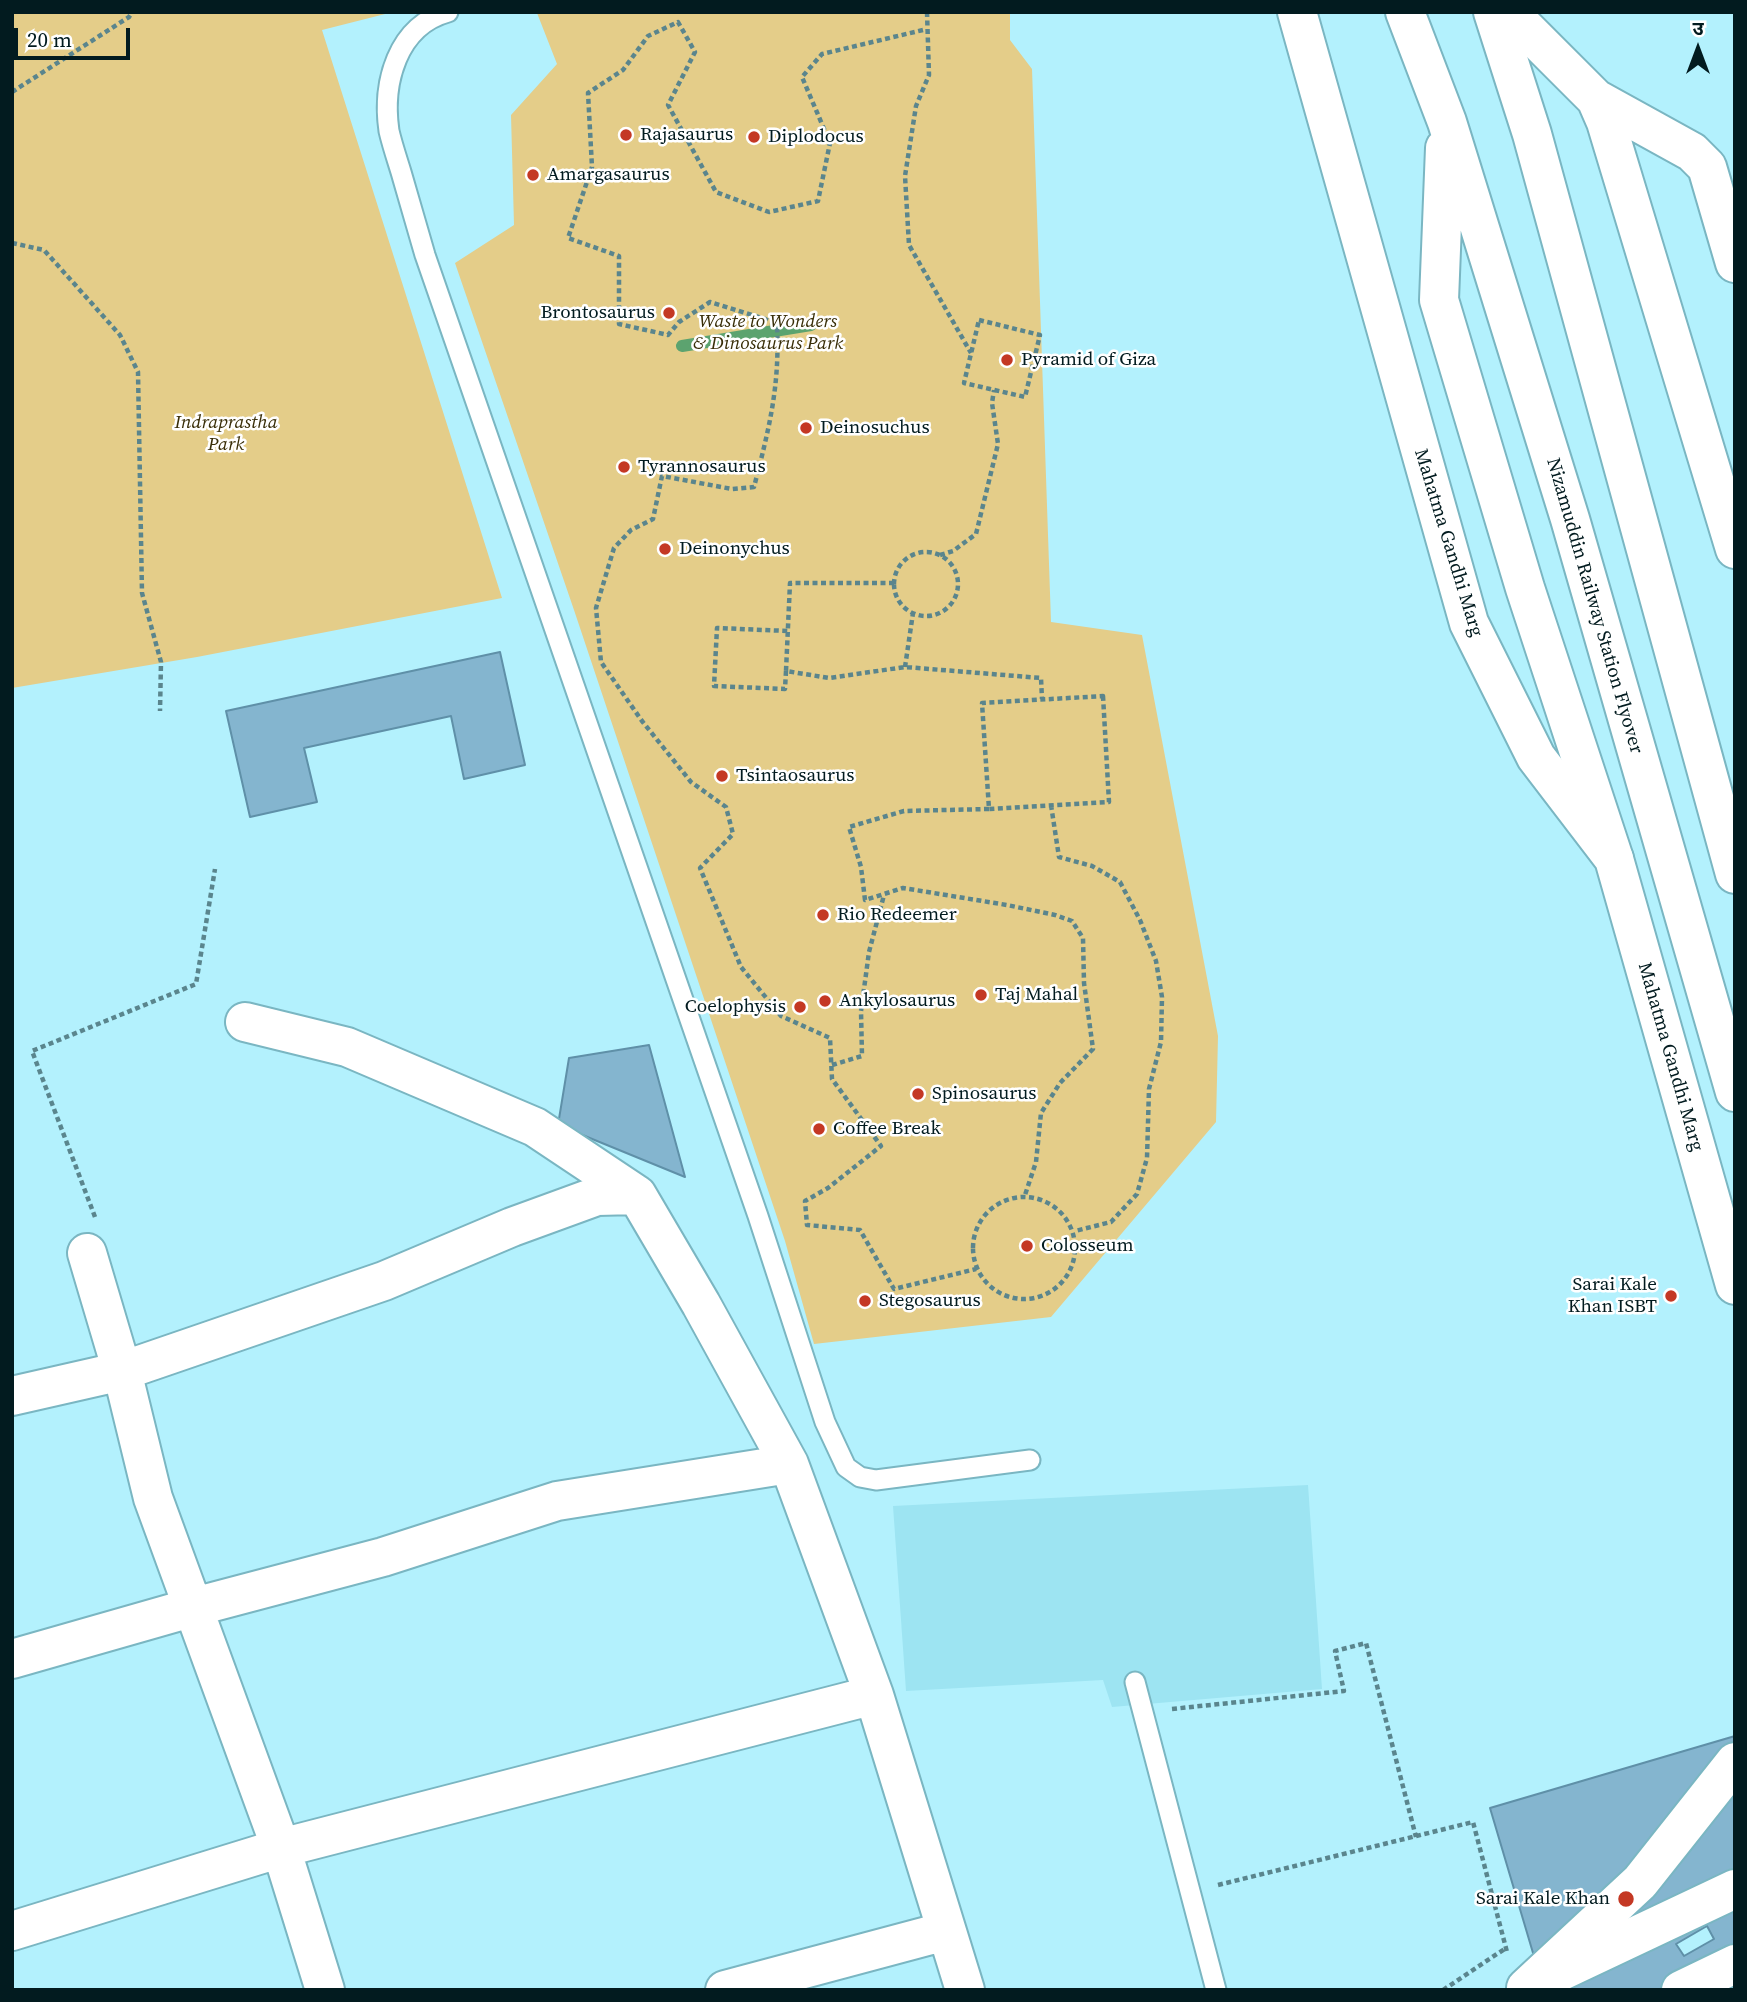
<!DOCTYPE html>
<meta charset="utf-8">
<style>
body{margin:0}
#map{position:relative;width:1747px;height:2002px;overflow:hidden;background:#b3f1fd;font-family:"Source Serif 4","Noto Sans Devanagari",serif}
canvas{display:block}
.frame{position:absolute;inset:0;border:14px solid #021b1f;pointer-events:none}
.north{position:absolute;left:1663px;top:14px;width:70px;height:70px;-webkit-text-stroke:5px #fff;paint-order:stroke;rotate:0deg;font-size:19px;font-weight:700;line-height:28px;text-align:center;color:#021b1f}
.north::after{content:'';display:block;margin:auto;width:24px;height:32px;background:#021b1f;clip-path:polygon(50% 0,100% 100%,50% 72%,0 100%)}
.scale{position:absolute;left:14px;top:28px;width:116px;height:32px;box-sizing:border-box;border:4px solid #021b1f;border-top:0;padding-left:9px;font-size:21px;line-height:24px;white-space:nowrap;color:#021b1f;-webkit-text-stroke:5px #fff;paint-order:stroke}
</style>
<div id="map">
<canvas width="1747" height="2002"></canvas>
<div class="frame"></div>
<div class="north">उ</div>
<div class="scale">20 m</div>
</div>
<script>
const ctx = document.querySelector('canvas').getContext('2d');
ctx.lineJoin = 'round';
function fillPath(path, color) { ctx.fillStyle = color; ctx.fill(path, 'evenodd'); }
function stroke(path, color, width, dash) { ctx.strokeStyle = color; ctx.lineWidth = width; ctx.lineCap = dash ? 'butt' : 'round'; ctx.setLineDash(dash || []); ctx.stroke(path); }
function drawText(font, color, halo, rows, align = 'center') {
  ctx.font = font + ' "Source Serif 4",serif'; ctx.lineWidth = 5; ctx.setLineDash([]); ctx.textBaseline = 'middle'; ctx.strokeStyle = halo; ctx.fillStyle = color; for (const [text, x, y, turn = 0] of rows) {
    ctx.save(); ctx.translate(x, y); ctx.rotate((+turn || 0) * Math.PI / 180); ctx.textAlign = isNaN(turn) ? turn : align; if (halo) ctx.strokeText(text, 0, 0); ctx.fillText(text, 0, 0); ctx.restore();
  }
}
const built = new Path2D(`
 M1308,1485L1322,1689L1112,1707L1103,1680L906,1691L893,1506Z`);
const green = new Path2D(`
 M12,12H393L322,30L502,598L197,657L12,688Z
 M1010,12V40L1032,69L1051,622L1142,635L1218,1036L1216,1122L1051,1317L814,1344L785,1241L574,610L455,263L514,225L511,115L557,64L537,13Z`);
const stream = new Path2D(`
 M682,346L811,325`);
const building = new Path2D(`
 M500,652L525,765L464,779L451,716L304,748L317,802L250,817L226,711Z
 M649,1045L685,1177L558,1125L569,1058Z
 M1735,1736V1990H1544L1490,1808Z
 M1707,1926L1714,1939L1684,1956L1676,1944Z`);
const path = new Path2D(`
 M927,12L929,75L916,106L905,176L909,245L971,353
 M923,30L822,54L802,77L830,143L818,201L769,212L716,192L668,105L695,52L678,22L648,36L623,70L588,93L592,167L568,238L619,256V324L668,335L679,322L710,302L765,319L777,326C780,386 769,429 754,487L732,489L662,476L653,519L631,530L614,548L596,608L601,662L642,721L691,782L726,807L733,834L700,868L741,967L781,1016L830,1038L832,1079L881,1146L828,1188L805,1201L807,1225L860,1230L894,1289L976,1269
 M12,92L129,17L132,12
 M12,243L44,250L120,335L138,372L142,593L161,662L160,711
 M979,320L1040,335L1025,397L964,383Z
 M894 584a32 32 0 1 1 64 0a32 32 0 1 1-64 0Z
 M940,555L953,551L976,534L998,444L992,403L994,390
 M894,583H790L786,671L829,678L905,667L1041,678L1042,699
 M905,667L913,613
 M786,671L785,689L714,686L717,628L788,631
 M1103,696L1109,802L989,809L982,703Z
 M1051,805L1059,857L1092,866L1120,882L1140,920L1156,961L1162,997L1161,1042L1149,1089L1147,1158L1137,1194L1111,1222L1075,1231
 M989,809L904,811L849,827L861,867L865,900L903,888L1007,905L1055,915L1072,921L1083,938L1084,983L1093,1049L1060,1083L1041,1113L1036,1162L1025,1195
 M832,1065L862,1056L861,1011L869,952L884,895
 M973 1248a51 51 0 1 1 102 0a51 51 0 1 1-102 0Z
 M95,1217L32,1051L196,984L215,869
 M1172,1709L1344,1691L1335,1651L1366,1643L1416,1837
 M1218,1885L1473,1822L1507,1952
 M1443,1990L1506,1948`);
const service = new Path2D(`
 M448,12C397,26 382,83 389,131C392,144 397,159 401,172C409,200 417,227 425,255L758,1216L825,1422L846,1467L860,1477L876,1480L1030,1460
 M1135,1682L1216,1990`);
const minor = new Path2D(`
 M245,1022L347,1047L535,1127L637,1195L701,1304L789,1464L874,1695L965,1990
 M87,1253L122,1371L153,1498L281,1848L325,1990
 M12,1396L122,1371L384,1281L512,1227L597,1196L637,1195
 M12,1659L194,1607L383,1557L557,1501L789,1464
 M12,1931L281,1848L874,1695
 M1536,1983L1735,1889
 M725,1990L946,1931
 M1681,1990L1735,1964`);
const primary = new Path2D(`
 M1297,12L1469,623L1536,757L1614,859L1735,1285
 M1509,12L1596,99L1606,122L1735,549
 M1596,99L1692,152L1707,167L1735,263
 M1526,1988L1640,1882L1735,1762`);
const trunk = new Path2D(`
 M1405,12L1447,122L1570,519L1735,1092
 M1493,12L1532,134L1735,874
 M1445,148L1439,300L1525,588L1614,859`);
const markers = [
 [626,135,7,"#c43824"],
 [754,137,7,"#c43824"],
 [533,175,7,"#c43824"],
 [669,313,7,"#c43824"],
 [1007,360,7,"#c43824"],
 [806,428,7,"#c43824"],
 [624,467,7,"#c43824"],
 [665,549,7,"#c43824"],
 [722,776,7,"#c43824"],
 [823,915,7,"#c43824"],
 [981,995,7,"#c43824"],
 [825,1001,7,"#c43824"],
 [800,1007,7,"#c43824"],
 [918,1094,7,"#c43824"],
 [819,1129,7,"#c43824"],
 [1027,1246,7,"#c43824"],
 [1671,1296,7,"#c43824"],
 [865,1301,7,"#c43824"],
 [1626,1899,9,"#c43824"]
];
const poiNames = [
 ["Rajasaurus",640,135],
 ["Diplodocus",768,137],
 ["Amargasaurus",547,175],
 ["Brontosaurus",655,313,"right"],
 ["Pyramid of Giza",1021,360],
 ["Deinosuchus",820,428],
 ["Tyrannosaurus",638,467],
 ["Deinonychus",679,549],
 ["Tsintaosaurus",736,776],
 ["Rio Redeemer",837,915],
 ["Taj Mahal",995,995],
 ["Ankylosaurus",839,1001],
 ["Coelophysis",786,1007,"right"],
 ["Spinosaurus",932,1094],
 ["Coffee Break",833,1129],
 ["Colosseum",1041,1246],
 ["Sarai Kale",1657,1285,"right"],
 ["Khan ISBT",1657,1307,"right"],
 ["Stegosaurus",879,1301],
 ["Sarai Kale Khan",1610,1899,"right"]
];
const parkNames = [
 ["Waste to Wonders",768,322],
 ["& Dinosaurus Park",768,344],
 ["Indraprastha",226,423],
 ["Park",226,445]
];
const streetNames = [
 ["Mahatma Gandhi Marg",1448,543,73],
 ["Nizamuddin Railway Station Flyover",1594,606,74],
 ["Mahatma Gandhi Marg",1670,1057,74]
];
fillPath(built, '#9de4f2');
fillPath(green, '#e4cd89');
stroke(stream, '#5ca36f', 12);
fillPath(building, '#84b5cf');
stroke(building, '#5f90a8', 2);
stroke(service, '#7ab6c2', 23);
stroke(minor, '#7ab6c2', 42);
stroke(primary, '#7ab6c2', 42);
stroke(trunk, '#7ab6c2', 42);
stroke(path, '#5a858d', 4.5, [5, 3.5]);
stroke(service, '#fff', 19);
stroke(minor, '#fff', 38);
stroke(primary, '#fff', 38);
stroke(trunk, '#fff', 38);
for (const [x, y, r, color] of markers) { const dot = new Path2D(); dot.arc(x, y, r, 0, 2 * Math.PI); ctx.fillStyle = color; ctx.fill(dot); stroke(dot, '#fff', 2.5); }
drawText('19px', '#021b1f', '#fff', poiNames, 'left');
drawText('italic 19px', '#392e08', '#fff', parkNames);
drawText('19px', '#021b1f', '#fff', streetNames);
</script>
